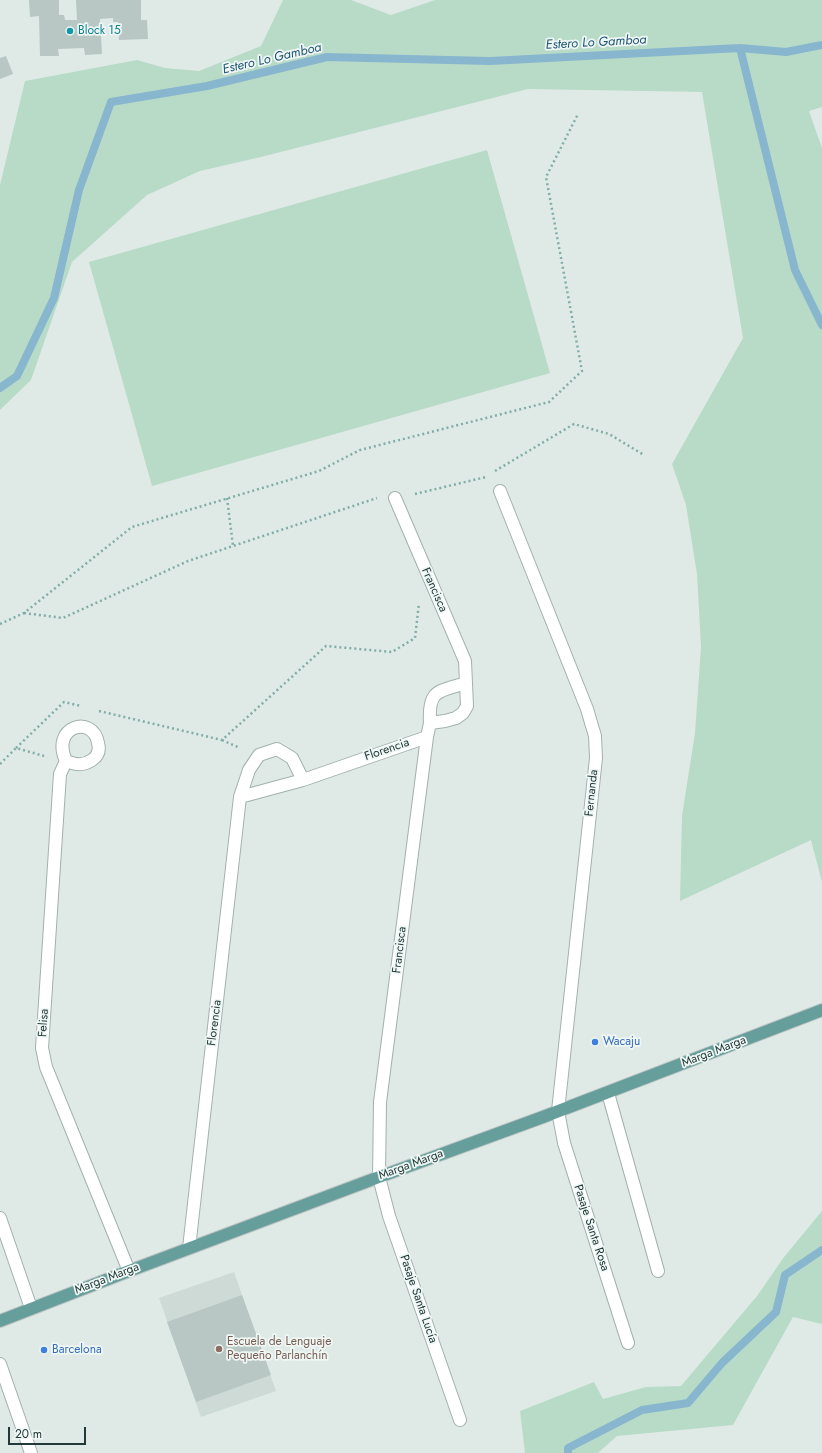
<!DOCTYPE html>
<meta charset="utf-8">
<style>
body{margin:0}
#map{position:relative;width:822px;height:1453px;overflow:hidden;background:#dfeae7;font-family:Jost,sans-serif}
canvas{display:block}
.scale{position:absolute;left:8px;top:1427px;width:78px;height:18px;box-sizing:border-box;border:2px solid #213938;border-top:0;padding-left:5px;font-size:12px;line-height:14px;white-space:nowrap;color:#213938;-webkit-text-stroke:3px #eff7f5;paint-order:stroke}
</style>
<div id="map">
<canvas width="822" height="1453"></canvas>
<div class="scale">20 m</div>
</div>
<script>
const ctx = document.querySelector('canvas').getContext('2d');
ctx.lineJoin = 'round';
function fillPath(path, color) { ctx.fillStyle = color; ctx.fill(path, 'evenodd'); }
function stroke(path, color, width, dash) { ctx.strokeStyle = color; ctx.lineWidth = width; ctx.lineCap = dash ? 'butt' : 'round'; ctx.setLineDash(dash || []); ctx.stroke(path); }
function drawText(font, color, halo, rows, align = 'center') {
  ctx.font = font + ' Jost,sans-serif'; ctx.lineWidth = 3.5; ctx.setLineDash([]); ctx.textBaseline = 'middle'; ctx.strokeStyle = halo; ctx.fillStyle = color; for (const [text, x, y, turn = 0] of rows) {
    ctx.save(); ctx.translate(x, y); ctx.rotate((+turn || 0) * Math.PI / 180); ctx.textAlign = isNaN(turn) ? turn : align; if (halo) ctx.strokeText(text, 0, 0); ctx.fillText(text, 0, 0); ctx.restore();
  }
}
const built = new Path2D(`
 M234,1272L276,1391L201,1417L159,1298Z`);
const green = new Path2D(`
 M283,0H351L391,15L435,0H822V107L809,111L822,148V882L811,840L680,901L682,816L695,733L701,647L697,574L686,505L672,464L743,338L702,92L528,89L261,157L200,171L147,195L72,262L31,380L0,410V185L25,81L137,60L165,68L199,71L261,46Z
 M487,150L550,373L152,486L89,262Z
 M822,1211V1324L793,1317L733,1425L617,1436L598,1453H525L520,1411L594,1382L603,1399L646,1387L681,1386L757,1296L784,1257Z`);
const stream = new Path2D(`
 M740,48L795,270L822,325
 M0,388L17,376L54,298L79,190L111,102L207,86L327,57L490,61L740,48L786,52L822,45
 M568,1453V1448L642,1410L688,1403L722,1363L776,1312L785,1275L822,1250`);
const building = new Path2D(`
 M29,0H59V15H64L65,20H77L76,0H141V20H147L148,39L119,40L118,22H113V18L100,19L102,54L85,55L84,48L58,49L59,56H40L39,16L30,17Z
 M6,56L13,74L0,79V58Z
 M242,1295L271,1375L196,1402L167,1322Z`);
const path = new Path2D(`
 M495,471L574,424L609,434L644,455
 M415,494L486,477
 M227,498L233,546
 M24,613L63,618L188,561L377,498
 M0,624L24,613L132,527L319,471L360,450L549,402L582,371L546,177L578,114
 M99,711L222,740L326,646L392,652L415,638L419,603
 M222,740L240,748
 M16,748L64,702L81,706
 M0,764L16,748L44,756`);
const service = new Path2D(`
 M608,1093L658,1271`);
const minor = new Path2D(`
 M500,491L587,709L595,736L596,758L558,1111L564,1143L628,1343
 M395,498L465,661L467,706L463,713L456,718L445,721L430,723C428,689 438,692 466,683
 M430,723L427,737L380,1102L379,1177L389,1216L460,1420
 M66,761C76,765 83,766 92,760C98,756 100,750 98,743C93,714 50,726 66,761L60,774L42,1048L46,1067L129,1271
 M240,797L303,780L427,737
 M0,1218L31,1308
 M189,1248L240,797L249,770L259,755L277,749L292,758L303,780
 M0,1364L31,1453`);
const primary = new Path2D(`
 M0,1321L129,1271L379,1177L543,1117L822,1010`);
const markers = [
 [70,31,4,"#0f9aa8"],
 [595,1042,4,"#3f7fe0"],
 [219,1349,4,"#8d6e63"],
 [44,1350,4,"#3f7fe0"]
];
const cultureNames = [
 ["Block 15",78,31]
];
const streetNames = [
 ["Francisca",434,590,66],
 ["Florencia",387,750,-19],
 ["Fernanda",592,793,-84],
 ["Francisca",400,950,-83],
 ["Felisa",44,1023,-86],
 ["Florencia",215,1023,-83],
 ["Marga Marga",714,1052,-21],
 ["Marga Marga",411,1165,-20],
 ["Pasaje Santa Rosa",591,1228,72],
 ["Marga Marga",107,1279,-21],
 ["Pasaje Santa Lucía",418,1299,71]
];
const shopNames = [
 ["Wacaju",603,1042],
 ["Barcelona",52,1350]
];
const educationNames = [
 ["Escuela de Lenguaje",227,1342],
 ["Pequeño Parlanchín",227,1356]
];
const waterNames = [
 ["Estero Lo Gamboa",596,43,-3],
 ["Estero Lo Gamboa",272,59,-13]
];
fillPath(built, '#cddad6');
fillPath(green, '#b8dbc8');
stroke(stream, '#88b6ce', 8);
fillPath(building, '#b8c7c4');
stroke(service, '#a2b1af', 14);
stroke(minor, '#a2b1af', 14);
stroke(primary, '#bcc4c3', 14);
stroke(path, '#80ada7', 2.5, [2, 3]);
stroke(service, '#fff', 12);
stroke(minor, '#fff', 12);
stroke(primary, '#659e9b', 12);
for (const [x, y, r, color] of markers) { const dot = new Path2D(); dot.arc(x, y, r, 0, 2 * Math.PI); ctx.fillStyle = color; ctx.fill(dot); stroke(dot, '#eff7f5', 1.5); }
drawText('12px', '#0d838f', '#eff7f5', cultureNames, 'left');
drawText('12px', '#213938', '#eff7f5', streetNames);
drawText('12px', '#366cbe', '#eff7f5', shopNames, 'left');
drawText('12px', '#785e54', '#eff7f5', educationNames, 'left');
drawText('italic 13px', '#1d5473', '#eff7f5', waterNames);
</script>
